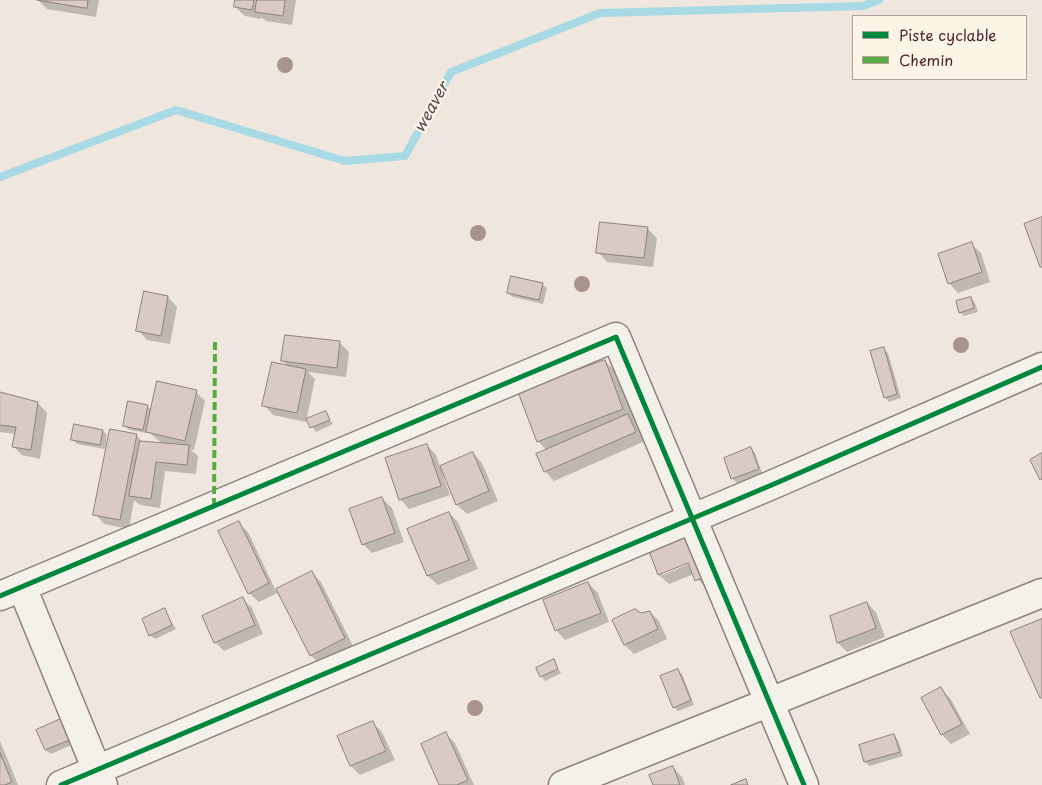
<!DOCTYPE html>
<style>
body{margin:0}
#map{position:relative;width:1042px;height:785px;overflow:hidden;background:#efe6de;font-family:"Playpen Sans",sans-serif}
canvas{display:block}
.legend{position:absolute;left:852px;top:15px;width:175px;height:65px;box-sizing:border-box;background:#fcf5e5;border:1px solid #b59f9b;margin:0;padding:6px 9px;list-style:none;font-size:15px;color:#4a1f2b}
.legend li{display:flex;align-items:center;gap:10px;height:25px}
.legend b{width:25px;border:1px solid #b59f9b}
</style>
<div id="map">
<canvas width="1042" height="785"></canvas>
<ul class="legend">
<li><b style="height:6px;background:#00873e"></b>Piste cyclable</li>
<li><b style="height:6px;background:#57aa44"></b>Chemin</li>
</ul>
</div>
<script>
const ctx = document.querySelector('canvas').getContext('2d');
ctx.lineJoin = 'round';
function fillPath(path, color) { ctx.fillStyle = color; ctx.fill(path, 'evenodd'); }
function stroke(path, color, width, dash) { ctx.strokeStyle = color; ctx.lineWidth = width; ctx.lineCap = dash ? 'butt' : 'round'; ctx.setLineDash(dash || []); ctx.stroke(path); }
function drawText(font, color, halo, rows, align = 'center') {
  ctx.font = font + ' "Playpen Sans",sans-serif'; ctx.lineWidth = 4.5; ctx.setLineDash([]); ctx.textBaseline = 'middle'; ctx.strokeStyle = halo; ctx.fillStyle = color; for (const [text, x, y, turn = 0] of rows) {
    ctx.save(); ctx.translate(x, y); ctx.rotate((+turn || 0) * Math.PI / 180); ctx.textAlign = isNaN(turn) ? turn : align; if (halo) ctx.strokeText(text, 0, 0); ctx.fillText(text, 0, 0); ctx.restore();
  }
}
const shadow = new Path2D(`
 M38,0H99L96,17L47,9Z
 M237,0H296L292,25L266,21L261,17V19L245,16L235,7Z
 M647,228L657,238L653,267L607,262L598,252Z
 M971,244L981,253L990,282L958,293L949,283Z
 M542,284L547,288L543,304L513,297L508,293Z
 M145,293L168,297L177,307L170,344L147,340L138,330Z
 M971,298L975,303L978,312L964,316L960,312Z
 M286,336L340,343L349,352L346,377L308,372L315,379L306,422L273,415L264,405L288,366L282,361Z
 M884,349L888,353L901,398L889,402L885,397Z
 M605,361L619,375L645,441L554,481L545,471L547,451L538,441Z
 M196,392L205,401L194,450L190,449L198,456L196,474L165,471L160,508L140,505L134,500L129,529L104,524L95,514L136,435L143,442L163,444L147,431V433L129,430L124,425L147,406L152,411Z
 M0,394L38,403L47,413L40,459L22,455L13,446L16,434L0,432Z
 M325,413L333,424L316,432L308,420Z
 M75,426L103,431L107,435L105,449L77,444L73,439Z
 M427,445L436,455L440,467L473,453L482,463L498,501L467,514L457,505L445,476H443L450,495L409,509L400,499Z
 M751,449L755,453L762,473L737,483L732,478Z
 M382,498L392,508L404,542L372,553L363,544Z
 M449,513L458,522L478,569L438,585L428,576L409,530Z
 M238,523L248,532L276,591L311,572L321,582L354,648L320,665L311,655L279,592L259,602L249,593Z
 M690,536L716,585L706,589L694,574L669,584L659,575L650,552ZM693,560L694,562L662,575V572Z
 M588,583L598,593L609,622L565,640L556,630Z
 M243,599L252,608L263,634L224,651L215,642Z
 M867,603L876,612L885,637L847,652L838,643Z
 M164,610L176,629L155,639L150,635Z
 M650,612L659,621L667,639L634,654L625,645L614,620Z
 M553,661L561,673L545,681L541,676Z
 M677,670L682,674L694,705L678,711L674,707Z
 M941,689L950,698L970,734L951,744L942,735L922,699Z
 M63,719L76,743L51,754L46,750L38,730Z
 M373,723L382,732L395,760L360,775L351,766Z
 M446,734L455,743L474,785H441Z
 M894,735L898,740L903,756L870,766L865,762L861,746Z
 M0,741L18,785H0Z
 M673,767L682,777L685,785H654Z`);
const stream = new Path2D(`
 M0,177L176,110L345,161L405,156L451,72L600,13L863,6L879,0`);
const building = new Path2D(`
 M37,0H88L87,8Z
 M235,0H254L252,10L234,7Z
 M257,0H285L283,16L255,12Z
 M1042,217V267H1040L1024,224Z
 M600,222L648,227L644,258L596,253Z
 M972,242L982,272L948,284L938,254Z
 M511,276L543,283L539,300L507,293Z
 M144,291L168,296L161,336L136,331Z
 M971,297L974,308L959,313L956,301Z
 M285,335L340,341L337,368L281,361Z
 M884,347L897,394L884,398L870,351Z
 M605,360L623,409L537,442L518,392Z
 M272,362L306,369L297,413L262,406Z
 M157,381L197,390L185,441L146,432Z
 M0,392L38,402L31,450L12,447L16,427L0,425Z
 M128,401L148,405L143,430L123,426Z
 M326,411L330,420L310,428L306,419Z
 M628,414L636,432L544,472L536,454Z
 M74,424L103,430L100,445L71,440Z
 M110,429L137,434L120,520L93,515Z
 M140,441L189,445L187,465L156,462L151,499L129,496Z
 M427,444L441,486L399,500L385,458Z
 M751,447L759,469L731,479L724,458Z
 M473,452L489,491L456,505L440,466Z
 M1042,453V479L1040,480L1030,460Z
 M382,497L395,533L362,545L349,509Z
 M449,512L469,560L427,576L407,529Z
 M239,521L269,583L248,594L218,531Z
 M690,534L707,576L695,581L688,563L658,575L649,551Z
 M312,571L345,638L310,656L276,589Z
 M588,582L601,613L555,631L543,600Z
 M243,597L255,625L214,643L202,616Z
 M867,602L876,628L837,643L830,616Z
 M165,608L172,625L149,636L142,619Z
 M635,609L641,613L650,611L658,629L624,645L612,620Z
 M1042,619V698H1040L1010,632Z
 M554,659L558,669L540,677L536,668Z
 M678,669L691,700L673,708L660,676Z
 M941,687L962,724L941,735L921,698Z
 M63,718L72,739L45,750L36,730Z
 M373,721L386,751L350,766L337,736Z
 M446,732L468,780L457,785H439L421,744Z
 M894,734L900,752L864,762L859,745Z
 M0,753L12,782L5,785H0Z
 M673,766L680,785H653L649,775Z
 M746,779L748,785H731Z`);
const minor = new Path2D(`
 M22,587L103,785
 M0,596L616,337L804,785
 M61,785L774,484L1042,367
 M563,785L1042,593`);
const quiet = new Path2D(`
 M214,506L215,340`);
const cycleway = new Path2D(`
 M0,596L616,337L804,785
 M61,785L774,484L1042,367`);
const trees = [
 [285,65],
 [478,233],
 [582,284],
 [961,345],
 [475,708]
];
const waterNames = [
 ["weaver",432,108,-61]
];
fillPath(shadow, '#0003');
stroke(stream, '#a7dae5', 8);
fillPath(building, '#dacac6');
stroke(building, '#8d807f', 1);
stroke(minor, '#8d807f', 31);
stroke(minor, '#f4f0ea', 28);
stroke(quiet, '#57aa44', 4, [8, 4]);
stroke(cycleway, '#00873e', 5);
ctx.fillStyle = '#a7958c';
for (const [x, y] of trees) { ctx.beginPath(); ctx.arc(x, y, 8, 0, 2 * Math.PI); ctx.fill(); }
drawText('italic 16px', '#5a4c5a', '#fcf5e5', waterNames);
</script>
